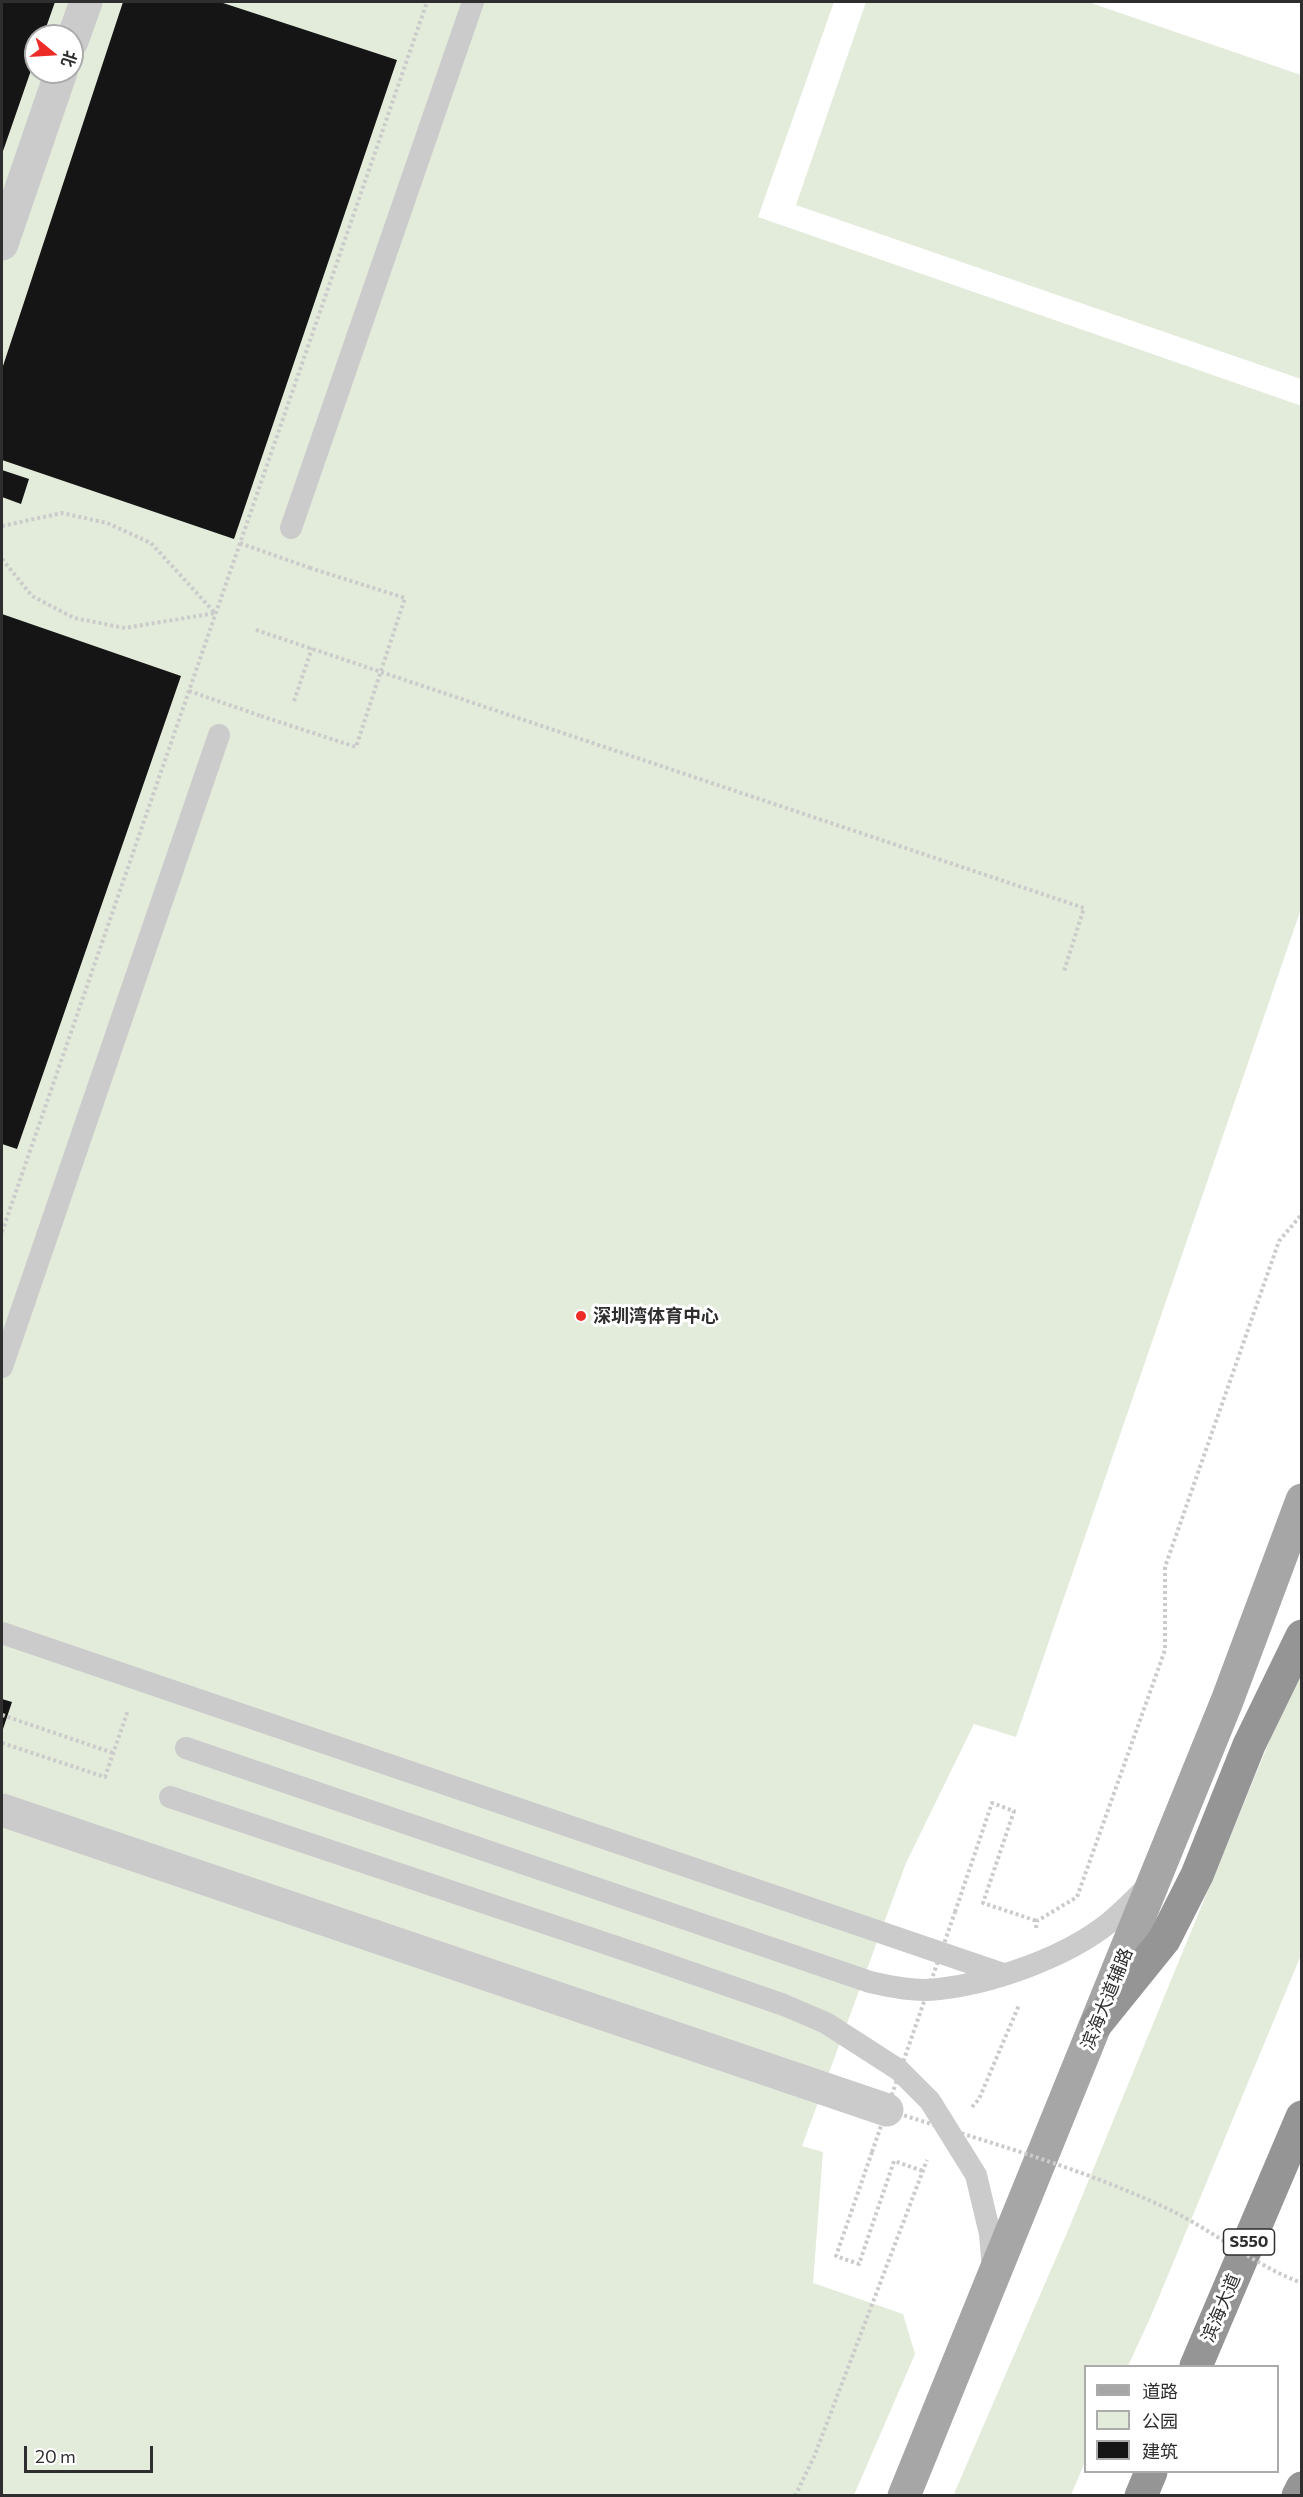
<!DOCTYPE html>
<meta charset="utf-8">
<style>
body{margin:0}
#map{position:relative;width:1303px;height:2497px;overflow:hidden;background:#fff;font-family:Commissioner,"Noto Sans SC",sans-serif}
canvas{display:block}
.frame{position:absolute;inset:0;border:3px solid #2e2e2e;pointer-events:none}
.legend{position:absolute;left:1084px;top:2365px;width:195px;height:108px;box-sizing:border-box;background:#fff;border:2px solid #ababab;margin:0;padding:8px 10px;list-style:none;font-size:18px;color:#2e2e2e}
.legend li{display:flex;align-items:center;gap:12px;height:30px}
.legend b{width:30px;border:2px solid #ababab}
.north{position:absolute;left:24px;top:24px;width:60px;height:60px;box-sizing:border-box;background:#fff;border:2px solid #ababab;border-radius:50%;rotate:108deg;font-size:16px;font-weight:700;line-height:24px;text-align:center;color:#2e2e2e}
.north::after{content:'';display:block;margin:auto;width:21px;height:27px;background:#ed2c28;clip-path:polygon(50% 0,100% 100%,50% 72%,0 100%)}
.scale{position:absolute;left:24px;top:2446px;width:129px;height:27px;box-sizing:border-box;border:3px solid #2e2e2e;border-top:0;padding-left:8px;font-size:18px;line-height:21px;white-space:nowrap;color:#2e2e2e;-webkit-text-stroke:4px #fff;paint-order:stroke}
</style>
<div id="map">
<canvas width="1303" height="2497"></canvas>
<div class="frame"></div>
<ul class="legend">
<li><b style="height:8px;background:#a6a6a6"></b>道路</li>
<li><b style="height:16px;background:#e3ecdb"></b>公园</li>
<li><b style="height:16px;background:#151515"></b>建筑</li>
</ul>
<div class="north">北</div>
<div class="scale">20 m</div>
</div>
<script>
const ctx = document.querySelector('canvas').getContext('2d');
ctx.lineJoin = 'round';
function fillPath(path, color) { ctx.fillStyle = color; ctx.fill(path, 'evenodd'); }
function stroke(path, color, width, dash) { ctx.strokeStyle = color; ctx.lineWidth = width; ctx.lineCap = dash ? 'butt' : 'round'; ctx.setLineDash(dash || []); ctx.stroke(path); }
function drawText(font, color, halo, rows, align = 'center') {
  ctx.font = font + ' Commissioner,"Noto Sans SC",sans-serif'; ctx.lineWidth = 6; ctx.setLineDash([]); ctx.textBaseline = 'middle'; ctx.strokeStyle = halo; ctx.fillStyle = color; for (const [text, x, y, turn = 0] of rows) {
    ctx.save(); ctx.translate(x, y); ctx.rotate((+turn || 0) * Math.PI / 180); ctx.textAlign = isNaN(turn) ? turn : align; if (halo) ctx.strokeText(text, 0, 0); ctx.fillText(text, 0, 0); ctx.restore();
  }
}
const green = new Path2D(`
 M2,2H834L758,217L1302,406L1301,909L1016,1737L974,1724L906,1863L802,2146L823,2152L813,2283L903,2314L915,2354L854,2495L2,2496ZM36,36H72V72H36Z
 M866,2H1088L1301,75V379L796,205Z
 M1301,1673V1955L1151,2316L1128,2366H1086L1085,2462L1071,2495L953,2496L1069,2228L1274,1730Z`);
const building = new Path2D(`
 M2,2H55L43,36H36V56L2,154Z
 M123,2H220L397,60L234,539L2,460V369Z
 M2,470L29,479L21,504L2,497Z
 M2,614L181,676L17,1149L2,1144Z
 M2,1699L12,1702L2,1732Z`);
const path = new Path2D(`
 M2,526L62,513L107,523L151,543L215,613
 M2,559L32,596L74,618L125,628L215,613
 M256,630L1084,908L1064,971
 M294,701L312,648
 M261,716L356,747L405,598L310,568
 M2,1232L427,2
 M2,1715L113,1753
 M2,1743L105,1777L128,1710
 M955,1912L992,1803L1014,1811L983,1903L1037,1921
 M1036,1928L1037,1921L1077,1897L1165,1650V1567L1279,1241L1302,1214
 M972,2107L979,2099L1019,2005
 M872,2152L836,2256L859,2264L894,2161L923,2171
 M795,2496L814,2457L927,2160`);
const lane = new Path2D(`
 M291,528L473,2
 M2,1367L219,735
 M2,1633L1003,1974
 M186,1748L870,1982C892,1987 916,1992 939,1989C993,1983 1067,1957 1110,1922C1123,1911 1135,1899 1147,1887
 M170,1797L643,1956L784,2005L826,2023L899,2070L930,2101L976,2175L990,2234L993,2269`);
const street = new Path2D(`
 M72,41L86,2
 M2,244L61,72
 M2,1810L887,2110`);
const primary = new Path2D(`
 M904,2496L1227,1701L1302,1500`);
const highway = new Path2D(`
 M1097,2023L1164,1940L1197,1875L1249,1745L1302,1636
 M1196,2366L1302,2117
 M1141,2496L1151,2472
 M1298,2496L1302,2488`);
const pathBridge = new Path2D(`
 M240,543L310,568
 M189,691L261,716
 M887,2110C980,2140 1077,2166 1166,2208C1213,2230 1253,2265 1302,2283
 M872,2152L955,1912`);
const markers = [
 [581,1316,6,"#ed2c28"]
];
const shields = [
 [1249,2242,51]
];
const shieldNames = [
 ["S550",1249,2242]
];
const poiNames = [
 ["深圳湾体育中心",593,1316]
];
const streetNames = [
 ["滨海大道辅路",1107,1999,-68],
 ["滨海大道",1221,2308,-67]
];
fillPath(green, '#e3ecdb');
fillPath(building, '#151515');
stroke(path, '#cbcbcb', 4, [3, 3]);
stroke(lane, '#cbcbcb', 22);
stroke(street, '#cbcbcb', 33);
stroke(primary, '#a6a6a6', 33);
stroke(highway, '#959595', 33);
stroke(pathBridge, '#cbcbcb', 4, [3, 3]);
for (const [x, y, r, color] of markers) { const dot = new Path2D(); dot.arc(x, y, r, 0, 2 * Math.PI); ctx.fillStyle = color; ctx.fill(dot); stroke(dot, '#fff', 2); }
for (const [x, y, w] of shields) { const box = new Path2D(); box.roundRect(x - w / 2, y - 13, w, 26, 4.5); ctx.fillStyle = '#fff'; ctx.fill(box); stroke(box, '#2e2e2e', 1.5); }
drawText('bold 16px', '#2e2e2e', null, shieldNames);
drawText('bold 18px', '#2e2e2e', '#fff', poiNames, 'left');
drawText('18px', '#2e2e2e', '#fff', streetNames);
</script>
